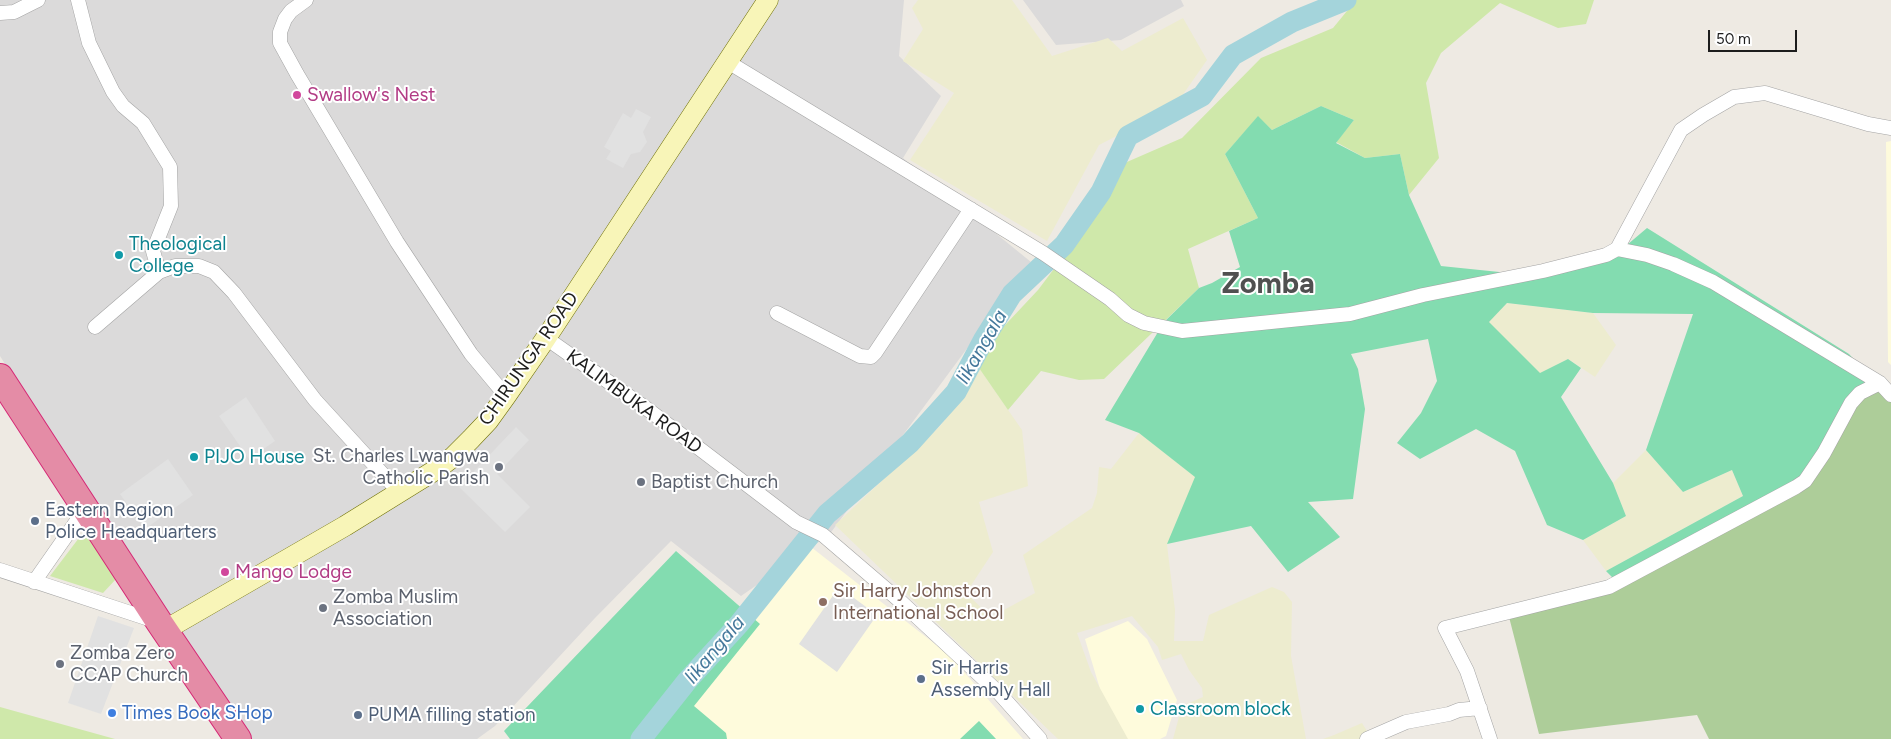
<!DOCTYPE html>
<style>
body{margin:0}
#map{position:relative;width:1891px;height:739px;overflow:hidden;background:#eeeae3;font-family:Figtree,sans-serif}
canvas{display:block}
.scale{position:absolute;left:1708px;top:30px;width:89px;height:22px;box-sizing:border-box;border:2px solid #1d1d1d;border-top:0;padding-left:6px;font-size:15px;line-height:18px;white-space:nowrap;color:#1d1d1d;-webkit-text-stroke:4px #fff;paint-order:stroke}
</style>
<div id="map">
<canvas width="1891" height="739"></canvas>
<div class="scale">50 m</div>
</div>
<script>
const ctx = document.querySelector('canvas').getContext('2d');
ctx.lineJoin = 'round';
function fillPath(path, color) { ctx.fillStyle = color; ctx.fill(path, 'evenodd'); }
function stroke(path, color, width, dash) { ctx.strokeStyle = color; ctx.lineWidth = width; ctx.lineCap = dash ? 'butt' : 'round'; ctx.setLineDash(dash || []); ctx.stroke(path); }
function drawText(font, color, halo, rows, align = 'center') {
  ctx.font = font + ' Figtree,sans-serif'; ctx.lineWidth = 4; ctx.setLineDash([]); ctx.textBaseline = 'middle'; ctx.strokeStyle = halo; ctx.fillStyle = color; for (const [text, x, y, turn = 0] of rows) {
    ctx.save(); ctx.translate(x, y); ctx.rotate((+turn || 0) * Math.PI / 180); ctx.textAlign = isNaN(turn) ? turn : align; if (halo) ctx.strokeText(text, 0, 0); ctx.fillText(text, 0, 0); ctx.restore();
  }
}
const residential = new Path2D(`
 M0,0H904L899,56L941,96L903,158L1031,262L829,535L741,596L671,541L595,618L495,726L477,739H252L166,618L0,356Z
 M1023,0H1181L1184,6L1121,40L1056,45Z`);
const education = new Path2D(`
 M1891,141V365L1888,362L1886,142Z
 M811,547L949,655L1023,739H654Z
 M1128,621L1147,639L1177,700L1166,736L1160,739H1115L1085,639Z`);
const farmland = new Path2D(`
 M918,0H1012L1052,56L1108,38L1122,51L1183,18L1207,60L1175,106L1099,145L1047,241L910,160L954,93L903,61L923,29L912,8Z
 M1507,303L1593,313L1616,345L1595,377L1568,359L1540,374L1488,322Z
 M979,368L1022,430L1028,486L979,502L993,552L966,593L991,617L1035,593L1023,555L1092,508L1097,493L1099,467L1111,469L1139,433L1196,477L1167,545L1175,610L1174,641H1203L1209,615L1272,587L1284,592L1292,602L1291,656L1306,739H1173L1182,706L1203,697L1202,688L1189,670L1181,654L1162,660L1158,647L1132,616L1077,633L1091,672L1128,739H1058L835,525L941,425Z
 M1646,450L1683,492L1732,470L1743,496L1606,571L1583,540L1626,516L1613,483Z
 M1362,723L1372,739H1323L1334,735Z`);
const grass = new Path2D(`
 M1356,0H1594L1586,24L1558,28L1500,3L1441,53L1426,83L1439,158L1409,195L1400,154L1365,158L1336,142L1354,120L1321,106L1272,130L1258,117L1225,154L1258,218L1188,249L1199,288L1104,379L1079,380L1041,371L1008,410L979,368L992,339L1038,290L1066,253L1079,239L1120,165L1182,138L1261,58L1333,28Z
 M85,530L116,579L103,593L50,576Z
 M0,707L115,739H0Z`);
const forest = new Path2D(`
 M1878,385L1891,399V739H1709L1697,715L1539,734L1508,613L1621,586L1698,542Z`);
const pitch = new Path2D(`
 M1321,106L1354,120L1336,143L1365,158L1400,154L1409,195L1441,266L1509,273L1621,250L1647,228L1849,354L1878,385L1851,409L1808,488L1698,542L1621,586L1606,571L1743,496L1732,470L1683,492L1646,450L1693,314L1593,313L1507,303L1489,322L1540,373L1568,359L1581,368L1561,397L1613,483L1626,516L1583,540L1547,525L1515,451L1476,429L1420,459L1397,443L1421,413L1437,381L1428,339L1351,354L1358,369L1365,409L1353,499L1308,502L1340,537L1288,572L1251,526L1167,544L1195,477L1139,433L1105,420L1164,322L1199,288L1212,283L1240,267L1229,231L1258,218L1225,154L1258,116L1272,130Z
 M676,551L760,624L694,706L726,733L727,739H510L504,731Z
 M979,721L996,739H960Z`);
const parking = new Path2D(`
 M636,109L651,117L643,132L647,142L640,152L631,154L623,168L606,159L611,151L604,147L623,113L631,118Z
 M246,397L275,441L249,459L219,416Z
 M516,427L529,440L497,474L530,507L505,532L459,487Z
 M168,459L193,495L145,529L120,494Z
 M839,587L877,615L837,672L799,644Z
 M98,616L134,628L101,714L68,703Z`);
const river = new Path2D(`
 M641,739L687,681L739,624L827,514L910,443L956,392L984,339L1012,294L1064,245L1101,192L1128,136L1202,96L1233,55L1292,22L1346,0`);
const street = new Path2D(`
 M78,0L89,43L113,92L123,106L143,123L170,167L171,206L153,251L159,272
 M306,0L291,11L285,19L280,32V43L297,74L397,242L471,354L506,396
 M0,13L14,12L38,0
 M728,62L1043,253L1110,299L1128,315L1144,323L1182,331L1350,314L1423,295L1543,271L1606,255L1617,249L1647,255L1673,264L1713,282L1880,383L1891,395
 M1617,249L1681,130L1703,115L1734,97L1765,93L1868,124L1891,128
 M777,313L860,356L871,357L875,353L971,209
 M95,327L159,272L175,266H199L214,272L234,293L315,400L399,492
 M546,338L650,411L796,522L823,535L900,601L999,693L1040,739
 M0,570L155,621
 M34,582L85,509
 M1367,739L1406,722L1449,714L1459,710L1480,708
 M1490,739L1467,671L1445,628L1609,587L1796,487L1805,481L1824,453L1851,403L1860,393L1880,383`);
const secondary = new Path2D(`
 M165,630L345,526L437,469L453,457L471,439L488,421L506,396L546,338L768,0`);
const highway = new Path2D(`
 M0,377L159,622L238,739`);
const markers = [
 [297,95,5,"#d1479c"],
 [119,255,5,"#0f9aa8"],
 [194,457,5,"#0f9aa8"],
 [499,467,5,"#6b7280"],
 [641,482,5,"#6b7280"],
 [35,521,5,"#5c6f8a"],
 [225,572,5,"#d1479c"],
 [823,602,5,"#8d6e63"],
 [323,608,5,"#6b7280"],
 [60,664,5,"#6b7280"],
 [921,679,5,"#5c6f8a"],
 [1140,709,5,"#0f9aa8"],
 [112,713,5,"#3f7fe0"],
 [358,715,5,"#5c6f8a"]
];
const hotelNames = [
 ["Swallow's Nest",307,95],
 ["Mango Lodge",235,572]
];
const cultureNames = [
 ["Theological",129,244],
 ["College",129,266],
 ["PIJO House",204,457],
 ["Classroom block",1150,709]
];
const streetNames = [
 ["CHIRUNGA ROAD",529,359,-55],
 ["KALIMBUKA ROAD",634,402,36]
];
const worshipNames = [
 ["St. Charles Lwangwa",489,456,"right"],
 ["Catholic Parish",489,478,"right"],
 ["Baptist Church",651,482],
 ["Zomba Muslim",333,597],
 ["Association",333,619],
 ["Zomba Zero",70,653],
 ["CCAP Church",70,675]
];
const serviceNames = [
 ["Eastern Region",45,510],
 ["Police Headquarters",45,532],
 ["Sir Harris",931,668],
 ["Assembly Hall",931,690],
 ["PUMA filling station",368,715]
];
const educationNames = [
 ["Sir Harry Johnston",833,591],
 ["International School",833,613]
];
const shopNames = [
 ["Times Book SHop",122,713]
];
const waterNames = [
 ["likangala",982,347,-60],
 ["likangala",715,650,-50]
];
const townNames = [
 ["Zomba",1268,285]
];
fillPath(residential, '#dbdada');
fillPath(education, '#fefbdc');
fillPath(farmland, '#edeccf');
fillPath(grass, '#cfe8aa');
fillPath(forest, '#adcd99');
fillPath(pitch, '#83dcb0');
fillPath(parking, '#e1e1e1');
stroke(river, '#a4d4db', 21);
stroke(street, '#a4a4a4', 15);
stroke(secondary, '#717207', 21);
stroke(highway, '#d52875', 28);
stroke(street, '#fff', 14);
stroke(secondary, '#f8f5b8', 20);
stroke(highway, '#e48ca6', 26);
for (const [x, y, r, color] of markers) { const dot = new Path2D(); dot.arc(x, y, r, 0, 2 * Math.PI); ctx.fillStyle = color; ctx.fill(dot); stroke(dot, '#fff', 2); }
drawText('19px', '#b23c85', '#fff', hotelNames, 'left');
drawText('19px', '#0d838f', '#fff', cultureNames, 'left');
drawText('19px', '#1d1d1d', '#fff', streetNames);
drawText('19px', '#5b616d', '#fff', worshipNames, 'left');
drawText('19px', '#4e5e75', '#fff', serviceNames, 'left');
drawText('19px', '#785e54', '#fff', educationNames, 'left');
drawText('19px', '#366cbe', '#fff', shopNames, 'left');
drawText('italic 20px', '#46799c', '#fff', waterNames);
drawText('bold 29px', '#505050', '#fff', townNames);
</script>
